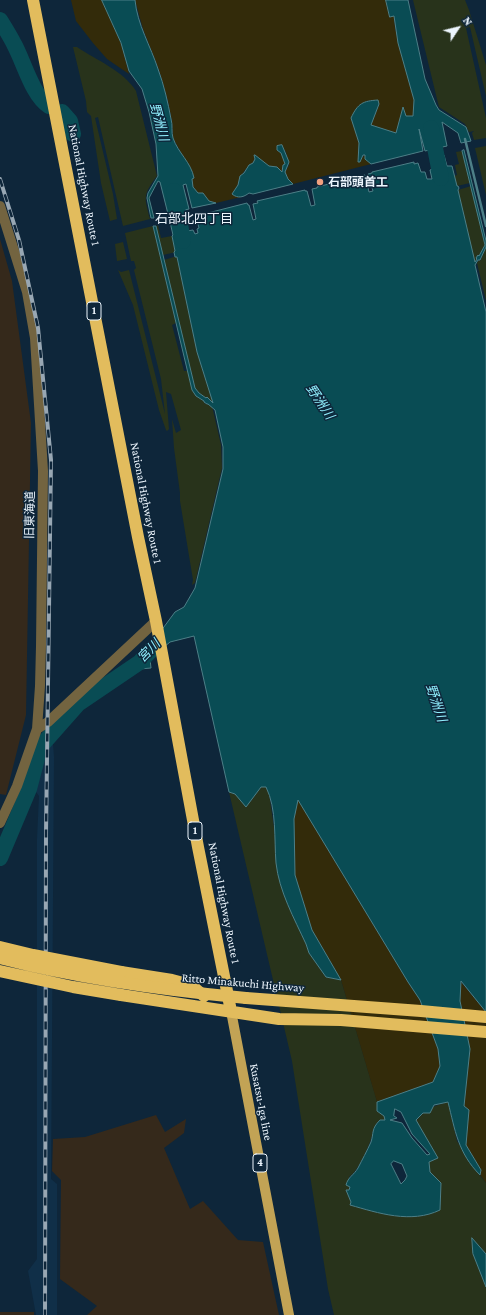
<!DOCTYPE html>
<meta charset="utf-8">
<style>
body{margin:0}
#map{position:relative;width:486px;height:1315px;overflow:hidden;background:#0e263a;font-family:"Crimson Pro",serif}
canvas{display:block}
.north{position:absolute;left:438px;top:8px;width:40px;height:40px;-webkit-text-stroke:3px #0e263a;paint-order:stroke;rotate:55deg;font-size:11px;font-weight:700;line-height:16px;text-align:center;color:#ecf5fd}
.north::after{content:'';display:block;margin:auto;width:14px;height:18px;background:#ecf5fd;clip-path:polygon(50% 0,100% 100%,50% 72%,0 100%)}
</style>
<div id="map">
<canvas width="486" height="1315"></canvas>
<div class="north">N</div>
</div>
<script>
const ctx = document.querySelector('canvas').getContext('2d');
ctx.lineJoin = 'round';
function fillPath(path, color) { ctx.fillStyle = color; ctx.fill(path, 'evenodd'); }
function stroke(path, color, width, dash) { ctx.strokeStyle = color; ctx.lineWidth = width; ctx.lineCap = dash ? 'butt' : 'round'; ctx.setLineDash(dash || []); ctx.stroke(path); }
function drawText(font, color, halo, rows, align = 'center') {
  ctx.font = font + ' "Crimson Pro","Noto Sans JP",serif'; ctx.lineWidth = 3; ctx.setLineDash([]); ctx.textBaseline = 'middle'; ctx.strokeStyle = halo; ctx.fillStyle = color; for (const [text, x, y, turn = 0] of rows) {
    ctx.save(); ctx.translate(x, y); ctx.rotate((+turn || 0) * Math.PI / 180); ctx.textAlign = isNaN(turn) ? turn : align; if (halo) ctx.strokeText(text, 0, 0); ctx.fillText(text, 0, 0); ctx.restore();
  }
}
const industrial = new Path2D(`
 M0,239L12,281L31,423L26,715L6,795L0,794Z
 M156,1115L165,1132L186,1119L184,1133L164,1148L190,1209L203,1201L238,1240L263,1242L279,1315H87L97,1306L60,1279L61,1180L52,1171L53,1139L85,1137Z
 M0,1312H34V1315H0Z`);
const built = new Path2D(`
 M53,744L54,757L51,1179L57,1184V1315H36L28,1271L37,1259V839L39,796L34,789L42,751Z`);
const green = new Path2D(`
 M413,0H465L469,10L486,65V96L470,27L466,28L486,118V138L474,140L472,133L474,131L469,132L465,124L439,107L437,99Z
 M73,47H77C96,60 124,71 136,91L157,176C143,195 144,196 150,219L123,226L98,117L95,118L113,194L117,219L110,221L101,183L91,116L87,112L86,101Z
 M486,146V195L475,148Z
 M462,151L470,183L457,186L454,176L457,175L455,165L459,164L456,152Z
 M471,186L485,245L475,263L458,190Z
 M158,225L161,238L172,236L176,252L163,255L156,226Z
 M153,226L176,323L172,325L184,371H188C191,384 191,393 204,401V403L212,406L221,445L222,468L195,583L192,585L193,580L180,501V493L174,448L172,419L176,433L181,430L171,394L166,392L169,429L167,431L166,430L159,410L133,305L118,270L121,272L129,270L165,414L161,379L134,270L136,268L134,261H131L125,233Z
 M123,242L127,259L117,261L115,244Z
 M486,248V301L477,263L479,260L480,261L482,257L481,256Z
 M177,256L197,352L213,403L199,393L195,388L164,260Z
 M261,787H266L269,793L283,890L306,944L309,953L326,977L341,980L377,1101V1111L384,1116L385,1121L380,1120C371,1128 374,1133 370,1142C366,1152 358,1171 349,1177V1190H346L351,1202L350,1205C378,1213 411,1224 440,1210L441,1183L430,1172L428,1162L438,1158L416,1121C426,1109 433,1106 448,1102L457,1141L477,1172L486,1183V1254L472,1239L473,1254L486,1287V1315H334L328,1289L292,1061L229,792L251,801Z`);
const sand = new Path2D(`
 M71,0H102L121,43L129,74L107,59L93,43L76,21Z
 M135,0H386L390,16H394L395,28L414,100L413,116H406L403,109L396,133L371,125L379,105L378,100L366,101L357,133L359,143L358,161L365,155V159L371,164L293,184L288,179L285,172L289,165L286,152L281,145L277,146V150L281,153L285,164L283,165L282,172L277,167L269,166L254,156C256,164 250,163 246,169C243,172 243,174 240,176L238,185L232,194L235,196L241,197L216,203L209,201L198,193L193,187L188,163L185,160L173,138L172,122L168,101L159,70L143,29Z
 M298,799L408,982L420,1000L438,1049L440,1066L433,1082L377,1102L341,980L312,930L295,875L294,819Z
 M460,981L486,1012V1183L480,1175L481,1170L466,1145L469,1110L464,1106L470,1049L460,1001Z`);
const water = new Path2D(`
 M102,0H135C137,24 151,47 158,69C164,85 168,103 171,119C173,125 171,132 173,138C178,153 191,162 194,178L192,179L193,187L198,193H203L209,201L216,203L192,208L186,184L183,185L189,209L168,214L160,182L158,181L149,198L154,218H151L147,198L148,193L158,176L156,144L149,112L142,89L129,71L121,43Z
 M386,0H408L425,79L436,105L439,110L466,127L471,141L461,143L458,133L442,122L447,146L425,151L419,129L423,151L371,164L365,159V155H363L360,162H358L359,143L351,118C358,103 363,101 378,100L379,104L371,125L396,133L403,107L406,116H413L414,100L398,43L394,16L390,17Z
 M282,145L289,162L285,172L288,179L293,184L253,194L249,193C244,197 238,199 232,194L238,185L240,176L244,173L249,165L253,163L255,159L254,155H255L269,166L277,167L282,172L283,165L285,164L281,153L277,150V146Z
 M464,150L486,241V247L480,260H478L475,265L486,312V1012L461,981L460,1001L470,1049L464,1106L469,1110L466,1145L481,1170L480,1175C458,1153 455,1130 448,1102L434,1105L430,1113H423L416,1120L438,1158L429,1162L430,1172L441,1183L440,1210C411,1224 378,1213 350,1205L351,1202L346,1190H349L350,1187L346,1185C348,1177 354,1175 358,1168C362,1160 367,1151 371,1142C374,1133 371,1129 380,1120H385L384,1116L377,1111V1102L433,1082L440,1066L438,1049L420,1000L408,982L298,800L294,819L295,875L312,930L341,980L326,977L309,953L306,944C294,918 279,891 276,863C274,839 277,809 266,787H261L246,807L235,794L229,792L194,636L170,642L150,659L151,668L140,669L135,662L152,643L175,612L184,607L195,588L223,469V447L215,410L208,404H207L204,402V401L196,396L192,390L153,226H156L195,388L199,393L206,398L207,397L213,403L197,352L177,257H175L174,252L175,251L172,236L173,235L170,222L184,219L187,231L193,230L195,234L198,233L197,229L199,228L196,216L247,203L248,205H249L253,220L256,219L253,204L258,203L257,201L305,190V191H307L311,206L315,205L312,189L317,188V187L365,175L369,192L373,191L368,174L372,173V172L414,162V164L418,163L421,172H425L427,179H432L430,170L433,169L430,158L444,155L447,166H452L457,186H458L459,188L458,190L475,262L477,259L476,258L478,255L479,256L485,245L462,151ZM395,1109L401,1112L412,1134L430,1154L427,1155L412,1138L402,1123L390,1120L397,1118L394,1116ZM394,1161L402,1164L407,1176L405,1180L401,1184L391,1164Z
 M472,1238L486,1254V1287L473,1254Z`);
const stream = new Path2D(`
 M465,139L486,226`);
const river = new Path2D(`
 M0,20C5,28 10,36 14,44C24,62 32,95 49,106
 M62,112L70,121L73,134
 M431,128L441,178
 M174,191L183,241
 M0,858L29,789L40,747L78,704L140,662L152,649`);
const minor = new Path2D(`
 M0,206L27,292L35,338L43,471L41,646L40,686L37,729L17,786L0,823
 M37,729L48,722L156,621`);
const major = new Path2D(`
 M231,1011L289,1315`);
const highway = new Path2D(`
 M33,0L138,537L156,621L198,847L231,1011
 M121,972L172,980L191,985L204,996
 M121,995L279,1019L341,1020L486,1032
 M246,998L421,1011L486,1017`);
const rail = new Path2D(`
 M0,179L19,240L38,328L51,460L46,833L45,1315`);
const highwayBridge = new Path2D(`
 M0,947L33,955L121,972
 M0,958C81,979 163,990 246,998
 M0,971L73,987L121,995`);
const markers = [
 [320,182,4,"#f2a07f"]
];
const shields = [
 [94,311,14],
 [195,831,14],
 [260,1163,14]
];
const shieldNames = [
 ["1",94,311],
 ["1",195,831],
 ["4",260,1163]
];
const poiNames = [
 ["石部頭首工",328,182]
];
const streetNames = [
 ["National Highway Route 1",84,185,79],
 ["National Highway Route 1",146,503,79],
 ["旧東海道",30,515,-89],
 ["National Highway Route 1",224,903,79],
 ["Ritto Minakuchi Highway",243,983,5],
 ["Kusatsu-Iga line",261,1102,79]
];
const waterNames = [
 ["野洲川",159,122,75],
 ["野洲川",320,402,56],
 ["宮川",149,651,-46],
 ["野洲川",436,703,71]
];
const neighbourhoodNames = [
 ["石部北四丁目",194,219]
];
fillPath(industrial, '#35291b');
fillPath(built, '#102f48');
fillPath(green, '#28331b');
fillPath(sand, '#332b0a');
fillPath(water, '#094c54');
stroke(water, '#4d7f87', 1);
stroke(stream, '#4d7f87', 2.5);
stroke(river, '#094c54', 16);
stroke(minor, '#736440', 10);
stroke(major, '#c2a355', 10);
stroke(highway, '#e2bc5d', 12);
stroke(rail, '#98a7b3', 4);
stroke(rail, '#0e263a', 2.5, [8]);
stroke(highwayBridge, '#e2bc5d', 12);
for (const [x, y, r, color] of markers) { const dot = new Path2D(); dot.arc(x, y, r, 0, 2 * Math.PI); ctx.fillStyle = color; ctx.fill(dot); stroke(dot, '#0e263a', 1.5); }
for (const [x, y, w] of shields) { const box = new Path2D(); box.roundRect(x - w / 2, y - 9, w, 18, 3); ctx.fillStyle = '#0e263a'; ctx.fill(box); stroke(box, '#ecf5fd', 1); }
drawText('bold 11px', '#ecf5fd', null, shieldNames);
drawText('bold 12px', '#ecf5fd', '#0e263a', poiNames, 'left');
drawText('12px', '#ecf5fd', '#0e263a', streetNames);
drawText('italic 13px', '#8feefd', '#0e263a', waterNames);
drawText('13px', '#ecf5fd', '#0e263a', neighbourhoodNames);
</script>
